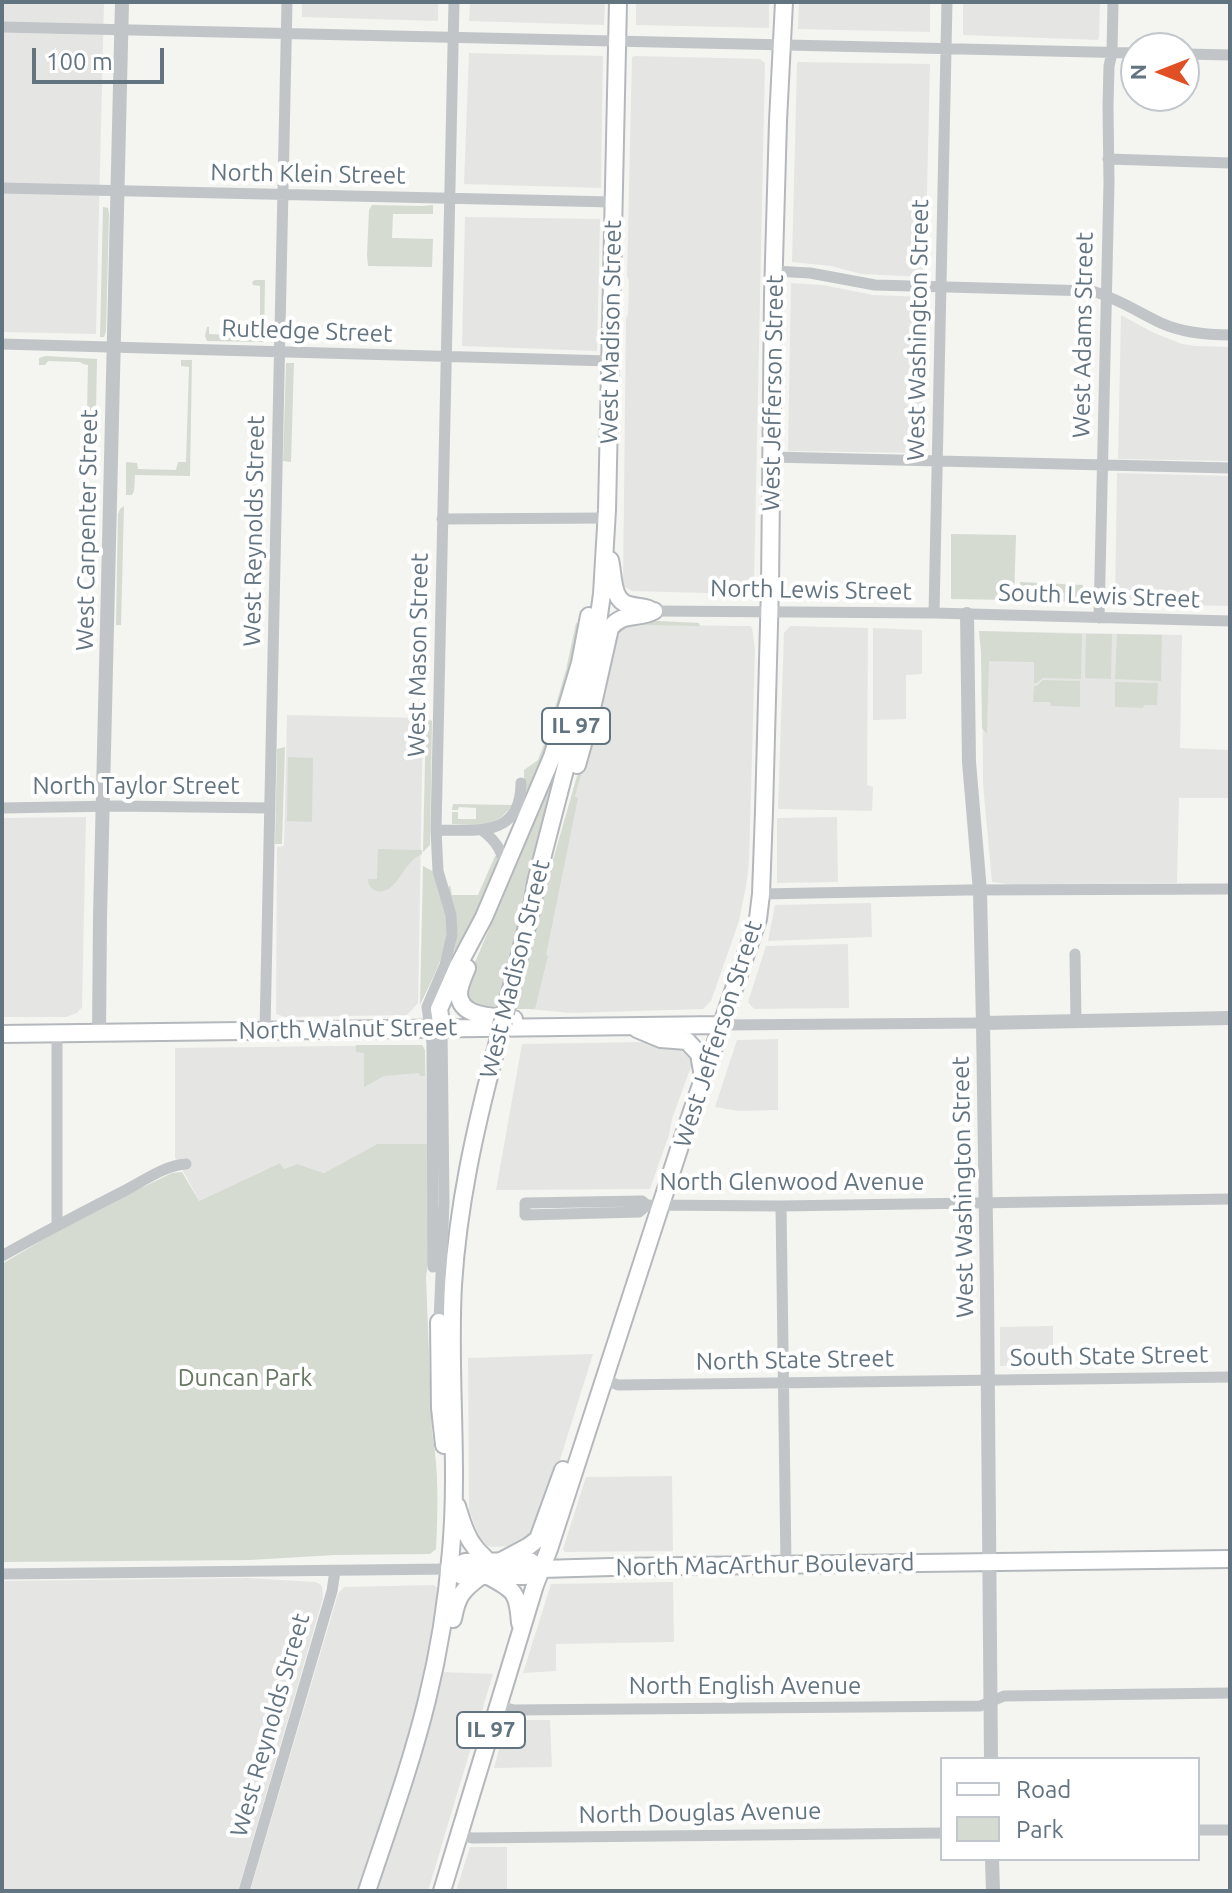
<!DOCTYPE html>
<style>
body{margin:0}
#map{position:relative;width:1232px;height:1893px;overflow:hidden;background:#f4f4f0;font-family:Ubuntu,sans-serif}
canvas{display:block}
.frame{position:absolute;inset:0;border:4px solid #637481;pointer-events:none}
.legend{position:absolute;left:940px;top:1757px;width:260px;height:104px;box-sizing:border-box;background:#fff;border:2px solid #c1c7cd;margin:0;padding:10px 14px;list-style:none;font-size:24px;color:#637481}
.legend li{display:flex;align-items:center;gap:16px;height:40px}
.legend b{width:40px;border:2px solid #c1c7cd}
.north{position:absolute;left:1120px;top:32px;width:80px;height:80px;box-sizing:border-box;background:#fff;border:2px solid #c1c7cd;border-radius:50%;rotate:270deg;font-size:22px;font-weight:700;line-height:32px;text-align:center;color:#637481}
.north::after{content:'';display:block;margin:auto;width:28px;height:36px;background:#e14f24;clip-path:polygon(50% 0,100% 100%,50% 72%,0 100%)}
.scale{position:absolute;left:32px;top:48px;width:132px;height:36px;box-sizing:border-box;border:4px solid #637481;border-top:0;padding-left:10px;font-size:24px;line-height:28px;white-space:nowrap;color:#637481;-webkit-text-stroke:6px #fff;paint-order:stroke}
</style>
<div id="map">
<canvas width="1232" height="1893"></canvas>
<div class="frame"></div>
<ul class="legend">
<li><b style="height:10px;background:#fff"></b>Road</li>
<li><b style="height:22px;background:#d5dbd1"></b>Park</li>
</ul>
<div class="north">N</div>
<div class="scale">100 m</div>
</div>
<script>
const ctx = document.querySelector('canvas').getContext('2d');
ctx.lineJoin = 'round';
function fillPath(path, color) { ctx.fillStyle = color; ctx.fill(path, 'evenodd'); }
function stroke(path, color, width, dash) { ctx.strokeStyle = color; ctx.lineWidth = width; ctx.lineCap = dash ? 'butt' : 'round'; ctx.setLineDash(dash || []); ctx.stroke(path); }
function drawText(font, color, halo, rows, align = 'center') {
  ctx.font = font + ' Ubuntu,sans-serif'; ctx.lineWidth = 8; ctx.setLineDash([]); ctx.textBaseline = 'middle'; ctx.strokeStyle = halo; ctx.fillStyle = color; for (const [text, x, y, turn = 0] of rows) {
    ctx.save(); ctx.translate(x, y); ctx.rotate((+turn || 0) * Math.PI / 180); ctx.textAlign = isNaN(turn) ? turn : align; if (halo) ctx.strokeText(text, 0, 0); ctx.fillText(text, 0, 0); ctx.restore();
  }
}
const built = new Path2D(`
 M2,2H104L96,334L2,332Z
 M302,2H438V21L302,17Z
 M470,2H605L604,25L469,21Z
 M636,2H769V28L636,25Z
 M799,2H930V32L798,29Z
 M963,2H1100L1099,37L1098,40L963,35Z
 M469,53L603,56L601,188L464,184Z
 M635,56L760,59L765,63L754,582L751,589L744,594L632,591L623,586L626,318L628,314L629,281L627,276L632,57Z
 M797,62L930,64L925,277L861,274L831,266L792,262Z
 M465,217L600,219L597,351L462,346Z
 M791,283L823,285L873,295L924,297L921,453L788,451Z
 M1121,315L1154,333L1182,344L1195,346L1230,347V461L1118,459Z
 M1117,473L1230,476V606L1115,603Z
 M628,625L750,626L752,628L755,649L749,861L747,881L739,921L711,1001L703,1009L570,1013L528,1009L575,797L613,639Z
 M790,626L868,628L867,785L873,787L872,811L778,809L784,633Z
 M873,628L922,630V674L906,675V719L873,720Z
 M982,631L1182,635L1180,748L1230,750V798H1179L1177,883L1013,885L992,882L983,784Z
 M287,715L423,718L418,1003L407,1015L285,1017L276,1014L277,847L284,846Z
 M86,817L82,1007L77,1013L66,1017H2V818Z
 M837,817L838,882L777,883V818Z
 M871,903L872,937L768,941L775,905Z
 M848,944L849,1008L754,1009L748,1002L766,946Z
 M778,1039V1110L738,1111L715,1107L737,1040Z
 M645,1042L659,1045H675L693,1061L672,1119L669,1135L650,1189L496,1190L522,1044Z
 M420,1045L423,1046L425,1050L428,1144H377L324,1173L297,1164L284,1169L280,1163L199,1201L186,1176L175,1158V1048Z
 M1053,1326V1365L1000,1366V1327Z
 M593,1354L559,1463L534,1531L527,1538L511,1546L492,1547L486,1545L479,1537L469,1510L468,1358Z
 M672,1476L673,1551L565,1552L563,1549L586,1477Z
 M247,1578L315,1582L320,1584L322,1587L323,1598L238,1891H2V1581Z
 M673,1582L674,1642L556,1644V1671L523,1673L551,1584Z
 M434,1585L436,1587H439L424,1675L412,1723L358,1891H250L338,1594L344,1587Z
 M443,1672L493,1674L428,1891H376L413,1779Z
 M507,1720H550L552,1767L494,1768Z
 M470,1847H507V1891H456Z`);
const green = new Path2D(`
 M372,205L422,206L433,205V214H393L392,238L433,239L432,267L368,266L367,255L369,210Z
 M103,207L108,208L109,214L106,331L104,337H100Z
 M255,280H265L264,342L207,341L205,336L207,327H209V334L250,336L251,327H260V286L253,285L252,282Z
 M46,356L97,359L95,462L78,461L79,459L86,458L87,419H81L79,416L87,415L88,365L83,364L80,362L48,361L45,365H39V358Z
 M181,360H192L190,476L135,475L134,491L132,495H126V462L137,463L138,469L176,470L178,462H186L189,367L181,366Z
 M286,363H294L291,462L283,461Z
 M124,506L121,625H116L118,514L120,509Z
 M951,534L1016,535L1014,600L951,599Z
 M1020,582L1083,585V602L1019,600Z
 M659,621L699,623L700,626L629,625L613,639L602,695L575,797L578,798L546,955L548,956L535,1009H515L553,860L591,727L613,632L627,622Z
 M576,623L582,625C572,681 552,736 531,789L524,792V770L538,760L546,739L566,670Z
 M979,631L1082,634L1081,679L1043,678L1036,683H1034V662L989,661L987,734L982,728L981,652Z
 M1086,634H1112L1111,679L1085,678Z
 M1117,634L1162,635L1161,681L1115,679Z
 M1043,680L1080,681V707L1051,706L1050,702H1033L1034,686H1037Z
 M1115,682L1158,683L1157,705H1144L1143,708L1115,707Z
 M580,688L497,1009C472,1011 466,1005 467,981L524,847L522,846Z
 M426,718L432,721L430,845L423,852Z
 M285,747L282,844H275L277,749Z
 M288,757L313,758L312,822L287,821Z
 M453,804L512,805C496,829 478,825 452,824V812H458V819H476V808L459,807L458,810H452Z
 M378,849L422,850V854C406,861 403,877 391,887C382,895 368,892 368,879H377Z
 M495,856H498V868L457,957L454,955L456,940L448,888L450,885L452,895H478Z
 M423,866L434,872C438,886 445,900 447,915C451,947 433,977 420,1005Z
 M356,1045H422L425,1050V1076H420L419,1073L384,1076L364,1087V1053L356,1052Z
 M377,1144H428V1263L426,1277L432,1432C439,1471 438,1509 436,1549L430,1554L335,1555L250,1560L2,1562V1264L78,1219L172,1173L182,1172L199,1201L280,1163L284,1169L297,1164L324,1173Z`);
const minor = new Path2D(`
 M2,27L1136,53
 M1184,54L1230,55
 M1108,159L1230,163
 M2,188L613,202
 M774,271L810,273L875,285L1092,291C1117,298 1138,312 1161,323C1183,333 1206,335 1230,335
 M2,344L610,361
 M772,457L1230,468
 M442,519L607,518
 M654,611L934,613L1230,621
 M934,613L947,2
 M1099,618L1109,183L1108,106L1109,66L1112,53L1113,2
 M2,808L117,806L270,808
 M436,830C476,830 521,838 521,783
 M483,831C497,842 502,851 505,868
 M761,894L967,890L1230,889
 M1075,954L1076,1021
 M721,1025L983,1023
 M265,1030L287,2
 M647,1205L639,1212L525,1215V1203L642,1201L647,1205L781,1206L1230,1199
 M781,1206L786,1565
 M57,1224V1033
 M2,1256C42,1233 83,1212 124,1191C142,1182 165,1165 186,1164
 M433,1267L432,1043L427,1007L445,965L452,935L451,915L438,871L436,830L454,2
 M439,1322L444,1203L442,1029
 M603,1379L618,1385L1230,1377
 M2,1574L449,1569
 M498,1706L514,1710L980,1706L1004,1696L1230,1693
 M1198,1830H1230
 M459,1835L472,1838L942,1833
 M244,1891L332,1591L335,1571`);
const tertiary = new Path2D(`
 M967,614L969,762L980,891L983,1023L987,1290L991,1759
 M983,1023L1230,1018
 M99,1032L100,917L122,2
 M992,1859L993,1891`);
const secondary = new Path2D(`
 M449,1569L462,1576H525L541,1569L611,1567L1230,1559
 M449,1569L465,1562L530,1561L541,1569`);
const primary = new Path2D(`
 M610,560C614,576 611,600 629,605C636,607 642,607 649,609
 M577,765L588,726L610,628C624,611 637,620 654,611
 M467,968C464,976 459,985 459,994C460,1019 496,1016 514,1019
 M508,1001L532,907L536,882L585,692L595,644L602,594L607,510L618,2
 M442,1029L439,1009L443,1000L458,966L484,917L552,757L580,663L589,616
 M637,1029L661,1039L687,1041L699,1054L703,1077
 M2,1034L721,1025
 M439,1322L440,1408L444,1445
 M457,1506C461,1519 465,1535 474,1546C478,1552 484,1556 488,1562
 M499,1562L529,1546L538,1539L563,1470
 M488,1576C515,1590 518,1593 520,1623
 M453,1619C457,1596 462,1590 481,1576
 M367,1891C388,1828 411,1765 427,1700C439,1652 447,1601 451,1551C459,1463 448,1373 453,1285C458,1205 475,1129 495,1053
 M442,1891L535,1585L549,1549L680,1146L758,919L761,894L764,811L770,587L773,296L778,121L784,2`);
const primaryBridge = new Path2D(`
 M495,1053L508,1001`);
const shields = [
 [576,726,68],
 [491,1730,68]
];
const shieldNames = [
 ["IL 97",576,726],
 ["IL 97",491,1730]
];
const streetNames = [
 ["North Klein Street",308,174,1],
 ["West Washington Street",918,330,-89],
 ["Rutledge Street",307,331,2],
 ["West Madison Street",611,332,-89],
 ["West Adams Street",1083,335,-89],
 ["West Jefferson Street",773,393,-89],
 ["West Carpenter Street",87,530,-89],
 ["West Reynolds Street",254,531,-89],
 ["North Lewis Street",811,590,1],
 ["South Lewis Street",1099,596,2],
 ["West Mason Street",418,655,-89],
 ["North Taylor Street",136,786],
 ["West Madison Street",515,969,-76],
 ["North Walnut Street",348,1029,-1],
 ["West Jefferson Street",718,1034,-72],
 ["North Glenwood Avenue",792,1182],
 ["West Washington Street",963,1187,-91],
 ["South State Street",1109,1356,-1],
 ["North State Street",795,1360,-1],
 ["North MacArthur Boulevard",765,1565,-1],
 ["North English Avenue",745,1686],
 ["West Reynolds Street",270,1725,-74],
 ["North Douglas Avenue",700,1813,-1]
];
const parkNames = [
 ["Duncan Park",245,1378]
];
fillPath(built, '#e5e6e4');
fillPath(green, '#d5dbd1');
stroke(secondary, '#b1b7bb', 20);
stroke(primary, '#b4b8bc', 20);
stroke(minor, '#c1c5c8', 11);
stroke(tertiary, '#c1c5c8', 14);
stroke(secondary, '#fff', 16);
stroke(primary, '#fff', 16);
stroke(primaryBridge, '#b4b8bc', 20, []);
stroke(primaryBridge, '#fff', 16);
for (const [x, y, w] of shields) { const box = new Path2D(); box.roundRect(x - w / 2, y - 18, w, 36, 6); ctx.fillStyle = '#fff'; ctx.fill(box); stroke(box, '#637481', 2); }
drawText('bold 22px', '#637481', null, shieldNames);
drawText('24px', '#637481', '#fff', streetNames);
drawText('24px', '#677862', '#fff', parkNames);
</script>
